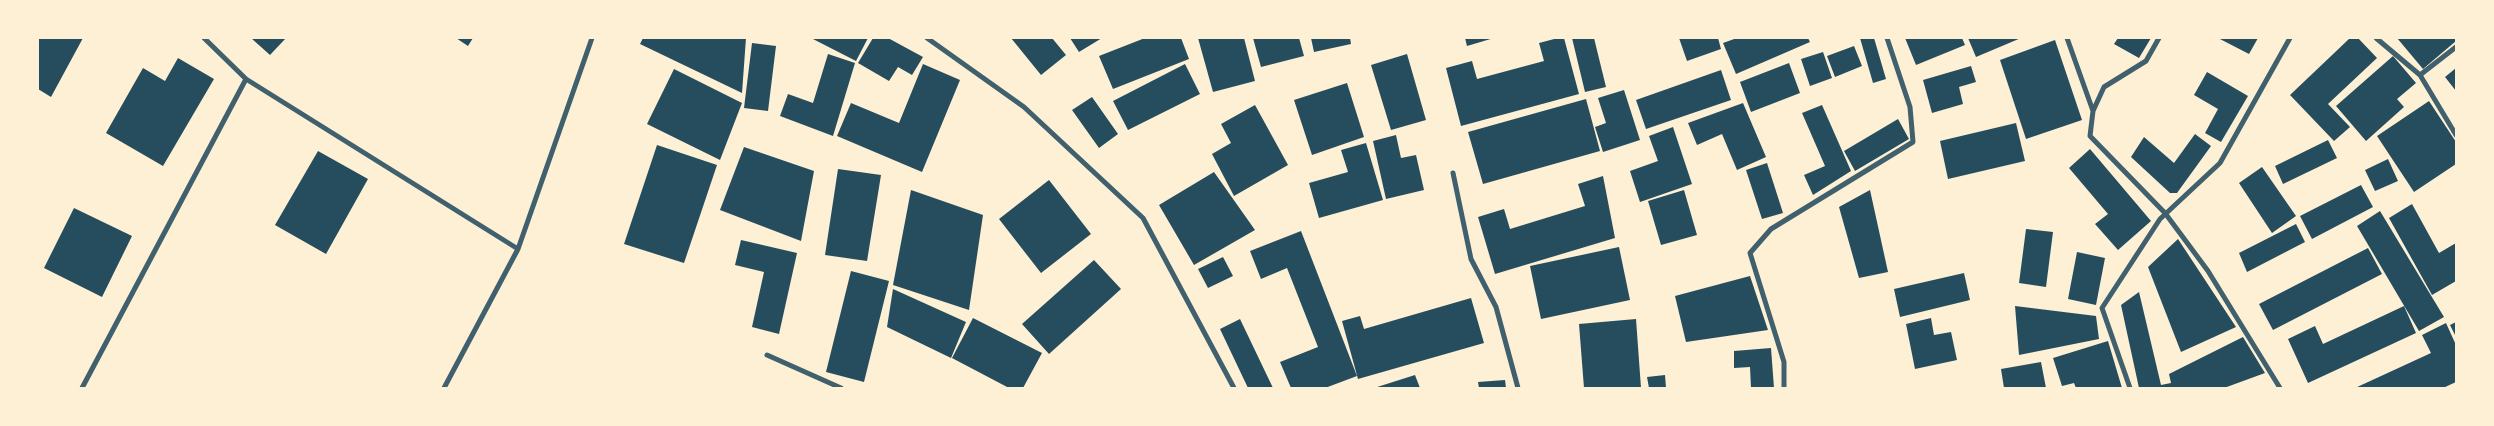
<!DOCTYPE html>
<style>
body{margin:0}
#map{position:relative;width:2494px;height:426px;overflow:hidden;background:#fdf0d5;font-family:Mulish,sans-serif}
canvas{display:block}
.frame{position:absolute;inset:0;border:39px solid #fdf0d5;pointer-events:none}
</style>
<div id="map">
<canvas width="2494" height="426"></canvas>
<div class="frame"></div>
</div>
<script>
const ctx = document.querySelector('canvas').getContext('2d');
ctx.lineJoin = 'round';
function fillPath(path, color) { ctx.fillStyle = color; ctx.fill(path, 'evenodd'); }
function stroke(path, color, width, dash) { ctx.strokeStyle = color; ctx.lineWidth = width; ctx.lineCap = dash ? 'butt' : 'round'; ctx.setLineDash(dash || []); ctx.stroke(path); }
const building = new Path2D(`
 M38,38H83L51,97L38,89Z
 M251,38H286L270,55Z
 M456,38H473L468,46Z
 M643,38H746L742,93L640,44Z
 M811,38H868L856,61Z
 M873,38H888L923,57L912,75L898,67L889,81L858,63Z
 M1011,38H1052L1066,55L1041,75Z
 M1070,38H1102L1079,52Z
 M1145,38H1181L1189,59L1113,89L1099,56Z
 M1198,38H1244L1255,81L1213,92Z
 M1253,38H1299L1304,56L1261,67Z
 M1311,38H1350L1351,44L1314,52Z
 M1465,38H1494L1467,46Z
 M1558,38H1564L1579,94L1461,126L1446,68L1472,61L1477,79L1544,61L1539,43Z
 M1572,38H1594L1606,87L1585,92Z
 M1679,38H1718L1721,49L1687,61Z
 M1737,38H1808L1810,42L1736,74L1723,43Z
 M1860,38H1874L1886,79L1873,83Z
 M1905,38H1962L1965,45L1916,65Z
 M1968,38H2021L1976,57Z
 M2118,38H2151L2139,58L2114,44Z
 M2218,38H2258L2249,54Z
 M2350,38H2358L2377,58L2328,104L2350,127L2334,141L2290,95Z
 M2397,38H2456V41L2423,69Z
 M2055,40L2082,120L2026,139L2000,60Z
 M752,43L776,46L768,111L744,108Z
 M1854,46L1862,66L1835,77L1827,56Z
 M1823,52L1832,78L1810,86L1801,59Z
 M828,54L855,63L833,136L780,116L788,94L813,103Z
 M1407,54L1426,120L1391,130L1371,65Z
 M2393,56L2416,83L2397,99L2404,107L2366,141L2336,106Z
 M178,58L214,79L163,166L106,133L143,68L165,81Z
 M1789,63L1800,93L1751,112L1740,82Z
 M923,64L960,80L922,172L837,136L851,103L899,123Z
 M1185,64L1200,94L1128,130L1113,101Z
 M1971,66L1976,82L1959,87L1963,104L1932,113L1923,80Z
 M2456,68V91L2445,77Z
 M674,69L742,103L720,160L647,124Z
 M1721,70L1731,100L1646,129L1636,100Z
 M2207,72L2248,96L2221,142L2205,133L2218,109L2194,95Z
 M1347,83L1364,137L1312,155L1294,100Z
 M1624,90L1640,140L1603,152L1595,127L1606,123L1598,98Z
 M1092,97L1118,134L1099,148L1072,110Z
 M1586,99L1600,151L1483,184L1468,132Z
 M2429,101L2456,142V164L2414,192L2377,136Z
 M1743,103L1766,157L1737,170L1722,134L1697,145L1688,123Z
 M1255,105L1288,165L1234,196L1212,154L1231,143L1221,124Z
 M1822,105L1851,171L1813,195L1804,175L1825,166L1802,113Z
 M1898,119L1909,139L1855,171L1844,151Z
 M2016,123L2025,161L1948,179L1940,141Z
 M1673,127L1692,184L1640,202L1630,171L1658,161L1649,136Z
 M2195,134L2211,146L2177,193H2170L2131,157L2144,137L2174,163Z
 M1396,135L1401,158L1416,155L1424,190L1386,199L1373,141Z
 M2328,140L2337,158L2283,184L2275,166Z
 M1366,143L1383,200L1319,218L1309,183L1348,172L1341,150Z
 M657,145L717,165L684,263L624,244Z
 M744,147L814,171L801,241L720,210Z
 M2090,149L2151,221L2118,250L2095,224L2108,214L2069,168Z
 M318,151L368,179L326,254L275,225Z
 M2388,159L2398,181L2375,191L2365,170Z
 M1767,163L1783,213L1762,219L1746,170Z
 M2262,167L2296,216L2272,233L2239,183Z
 M838,169L881,175L867,261L825,255Z
 M1214,172L1255,230L1194,265L1159,205Z
 M1603,176L1615,238L1495,274L1478,217L1504,209L1510,229L1585,206L1578,184Z
 M1049,180L1091,234L1041,273L999,219Z
 M2361,185L2373,207L2312,239L2300,216Z
 M911,190L983,215L969,310L893,285Z
 M1684,190L1697,235L1661,245L1648,201Z
 M1870,190L1888,272L1859,278L1839,207Z
 M2412,204L2439,253L2456,243V281L2432,295L2389,218Z
 M74,208L132,236L102,297L44,268Z
 M2380,211L2444,317L2419,331L2357,226Z
 M2296,224L2305,242L2247,272L2239,253Z
 M2026,229L2053,232L2046,287L2019,283Z
 M1301,231L1357,376L1325,388H1291L1280,362L1318,347L1287,268L1261,279L1250,251Z
 M2178,239L2236,327L2181,352L2148,267Z
 M741,240L797,253L779,334L752,327L764,272L735,265Z
 M1619,247L1630,300L1541,319L1530,266Z
 M2368,248L2382,274L2273,330L2259,304Z
 M2077,252L2105,258L2096,305L2068,299Z
 M1223,257L1233,276L1208,288L1198,269Z
 M1094,260L1121,289L1049,354L1022,324Z
 M851,271L889,281L864,382L826,372Z
 M1964,273L1970,300L1900,317L1894,289Z
 M1750,276L1768,330L1686,342L1675,296Z
 M893,289L966,322L951,358L887,327Z
 M2139,292L2161,385L2171,383L2169,374L2243,337L2265,373L2224,388H2139L2121,305Z
 M1471,298L1484,343L1358,379L1342,321L1360,316L1364,329Z
 M2015,306L2096,316L2099,339L2019,355Z
 M2404,306L2416,333L2308,383L2288,339L2315,326L2323,344Z
 M973,318L1042,353L1023,388H1009L952,358Z
 M1931,318L1934,335L1951,332L1957,360L1915,369L1906,324Z
 M1240,319L1273,388H1248L1220,329Z
 M1636,319L1641,388H1584L1579,324Z
 M2456,322V337L2450,325Z
 M2446,323L2456,345V382L2443,388H2355L2431,353L2422,335Z
 M2108,341L2122,388H2076L2074,383L2062,386L2053,358Z
 M1771,348L1774,388H1751L1750,367L1734,368V351Z
 M2041,362L2046,388H2004L2001,369Z
 M1415,375L1420,388H1374Z
 M1665,375L1666,388H1649L1647,377Z
 M1505,380L1506,388H1479L1478,382Z`);
const minor = new Path2D(`
 M204,38L246,79L518,249
 M927,38L1024,107L1143,218L1234,388
 M2067,38L2093,111L2090,136L2165,213L2208,271L2280,388
 M2376,38L2420,75L2456,135
 M2420,75L2456,47
 M2093,111L2104,87L2146,61L2159,38
 M1453,173L1471,259L1496,307L1518,388
 M767,355L841,388
 M82,388L246,79
 M444,388L518,249L592,38
 M1784,388V362L1750,253L1771,229L1913,142L1910,107L1887,38
 M2130,388L2102,308L2160,219L2220,163L2290,38`);
fillPath(building, '#264d5e');
stroke(minor, '#3f606c', 5);
</script>
